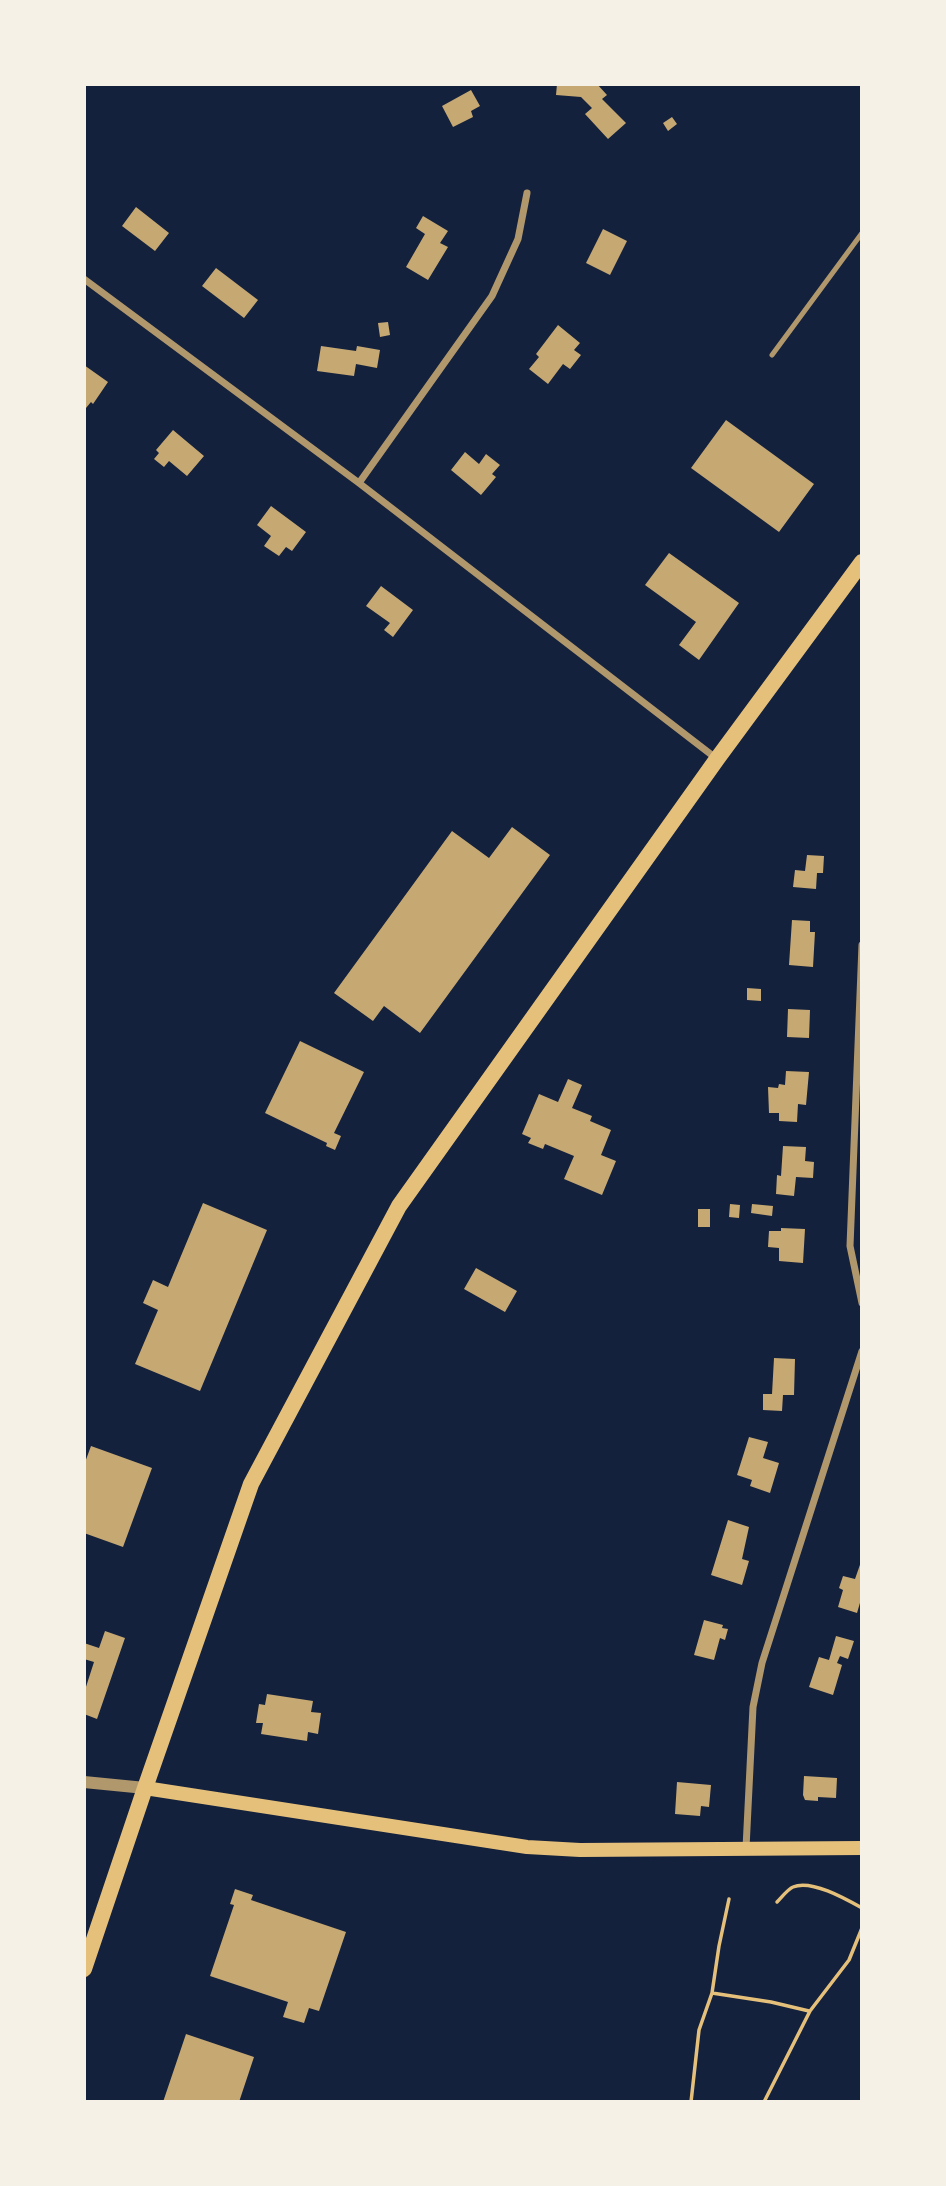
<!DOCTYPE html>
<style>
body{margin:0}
#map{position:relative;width:946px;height:2186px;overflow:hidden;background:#14213d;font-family:Karla,sans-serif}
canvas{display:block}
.frame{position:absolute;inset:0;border:86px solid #f6f1e7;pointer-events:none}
</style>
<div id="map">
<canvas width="946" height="2186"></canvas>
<div class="frame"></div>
</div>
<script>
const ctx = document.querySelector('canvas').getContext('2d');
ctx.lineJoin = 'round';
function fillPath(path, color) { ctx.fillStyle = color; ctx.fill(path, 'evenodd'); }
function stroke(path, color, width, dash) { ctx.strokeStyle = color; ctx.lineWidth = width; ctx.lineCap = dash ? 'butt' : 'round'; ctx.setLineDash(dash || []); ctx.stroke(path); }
const building = new Path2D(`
 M557,84H597L607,95L602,99L626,123L608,139L585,114L592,108L581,97L556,95Z
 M471,90L480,106L471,111L473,117L453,127L442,106Z
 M672,117L677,124L668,131L663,123Z
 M136,207L169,233L155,251L122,226Z
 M423,216L448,231L440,243L448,247L428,280L406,267L425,234L416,228Z
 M603,229L627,241L610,275L586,263Z
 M216,268L258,300L244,318L202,286Z
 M388,322L390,335L380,337L378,323Z
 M558,325L580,343L574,350L581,355L570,369L563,364L548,384L529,369L539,357L536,354Z
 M321,346L356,351L357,346L380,350L377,368L356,364L354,376L317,371Z
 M84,365L108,382L93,404L91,402L86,408L84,406Z
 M726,420L814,484L779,532L691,468Z
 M173,430L204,456L187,476L169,461L164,467L154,459L159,453L156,450Z
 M465,452L479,464L486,454L500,465L492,474L496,477L481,495L451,470Z
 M271,506L306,532L292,551L286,547L279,556L264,546L271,536L257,525Z
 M669,553L739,603L699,660L679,645L696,622L645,585Z
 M381,586L413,610L393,637L384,630L390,623L366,606Z
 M512,827L550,855L420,1033L384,1006L373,1021L334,993L452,831L489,858Z
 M807,855L824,856L823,873H817L816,889L793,887L795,870L805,871Z
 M792,920L810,921V932H815L813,967L789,965Z
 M747,988L761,989V1001L747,1000Z
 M788,1009L810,1010L809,1038L787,1037Z
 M300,1041L364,1072L334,1133L341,1136L335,1150L326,1146L327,1143L265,1113Z
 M786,1071L809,1072L806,1105L798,1104L797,1122L779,1121V1113H769L768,1087L778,1088L779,1084L785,1085Z
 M568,1079L582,1085L572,1108L592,1116L590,1121L611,1130L601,1155L616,1161L602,1195L564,1179L574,1156L545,1144L543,1149L528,1143L531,1138L522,1134L539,1094L558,1102Z
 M783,1146L806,1147L805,1161L814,1162L813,1178L796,1177L794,1196L776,1194L777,1175L781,1176Z
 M203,1203L267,1230L200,1391L135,1364L158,1310L143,1303L153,1280L168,1287Z
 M730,1204L740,1205L739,1218L729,1217Z
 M752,1204L773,1206L772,1216L751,1213Z
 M698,1209H710V1227H698Z
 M781,1228L805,1229L803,1263L779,1261V1248L768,1247L769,1231H781Z
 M476,1268L517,1291L505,1312L464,1289Z
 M774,1358L795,1359L794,1395H783L782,1411L763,1410V1394H772Z
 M749,1437L768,1442L763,1458L779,1463L770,1493L750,1486L752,1480L737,1475Z
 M91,1446L152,1468L123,1547L84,1533V1465Z
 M728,1520L749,1527L742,1559L749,1561L742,1585L711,1575Z
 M862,1559V1596L857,1613L838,1607L843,1590L839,1588L843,1576L855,1579Z
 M704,1620L723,1625L722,1628L728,1629L725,1640L720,1638L714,1660L694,1655Z
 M105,1631L125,1638L97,1719L84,1714V1693L94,1662L84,1659V1643L99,1648Z
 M836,1636L854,1641L848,1659L840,1656L837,1663L842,1665L833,1695L809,1687L819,1657L829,1660Z
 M267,1694L313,1701L311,1712L321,1713L318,1734L308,1732L307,1741L261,1734L263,1723H256L259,1704L265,1705Z
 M804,1776L837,1778L836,1798L818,1797V1801L805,1800L803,1795Z
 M677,1782L711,1785L709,1807L701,1806L700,1816L675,1814Z
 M235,1889L253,1895L251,1900L346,1932L319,2011L309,2008L304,2023L283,2017L288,2002L210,1976L234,1905L230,1904Z
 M186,2034L254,2057L239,2102H163Z`);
const path = new Path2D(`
 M777,1902C781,1898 788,1889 793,1887C811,1879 846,1899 862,1908
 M712,1993L771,2002L809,2011
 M691,2102L699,2030L712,1993L719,1946L729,1899
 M764,2102L810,2011L849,1960L862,1928`);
const service = new Path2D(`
 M772,355L862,233`);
const minor = new Path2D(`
 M84,279L359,483L717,759
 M359,483L492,296L518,239L527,193
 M862,945L850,1246L862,1303
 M746,1848L753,1707L762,1663L862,1351`);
const tertiary = new Path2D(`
 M84,1782L145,1788`);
const secondary = new Path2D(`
 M145,1788L527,1847L580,1850L862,1848`);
const primary = new Path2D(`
 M84,1969L145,1788L251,1484L399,1206L717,759L862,562`);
fillPath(building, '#c6a872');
stroke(path, '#e5c07b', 3.5);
stroke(service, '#b1986c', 5);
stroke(minor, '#b1986c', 7);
stroke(tertiary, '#b1986c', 12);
stroke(secondary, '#e5c07b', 14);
stroke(primary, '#e5c07b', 16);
</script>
